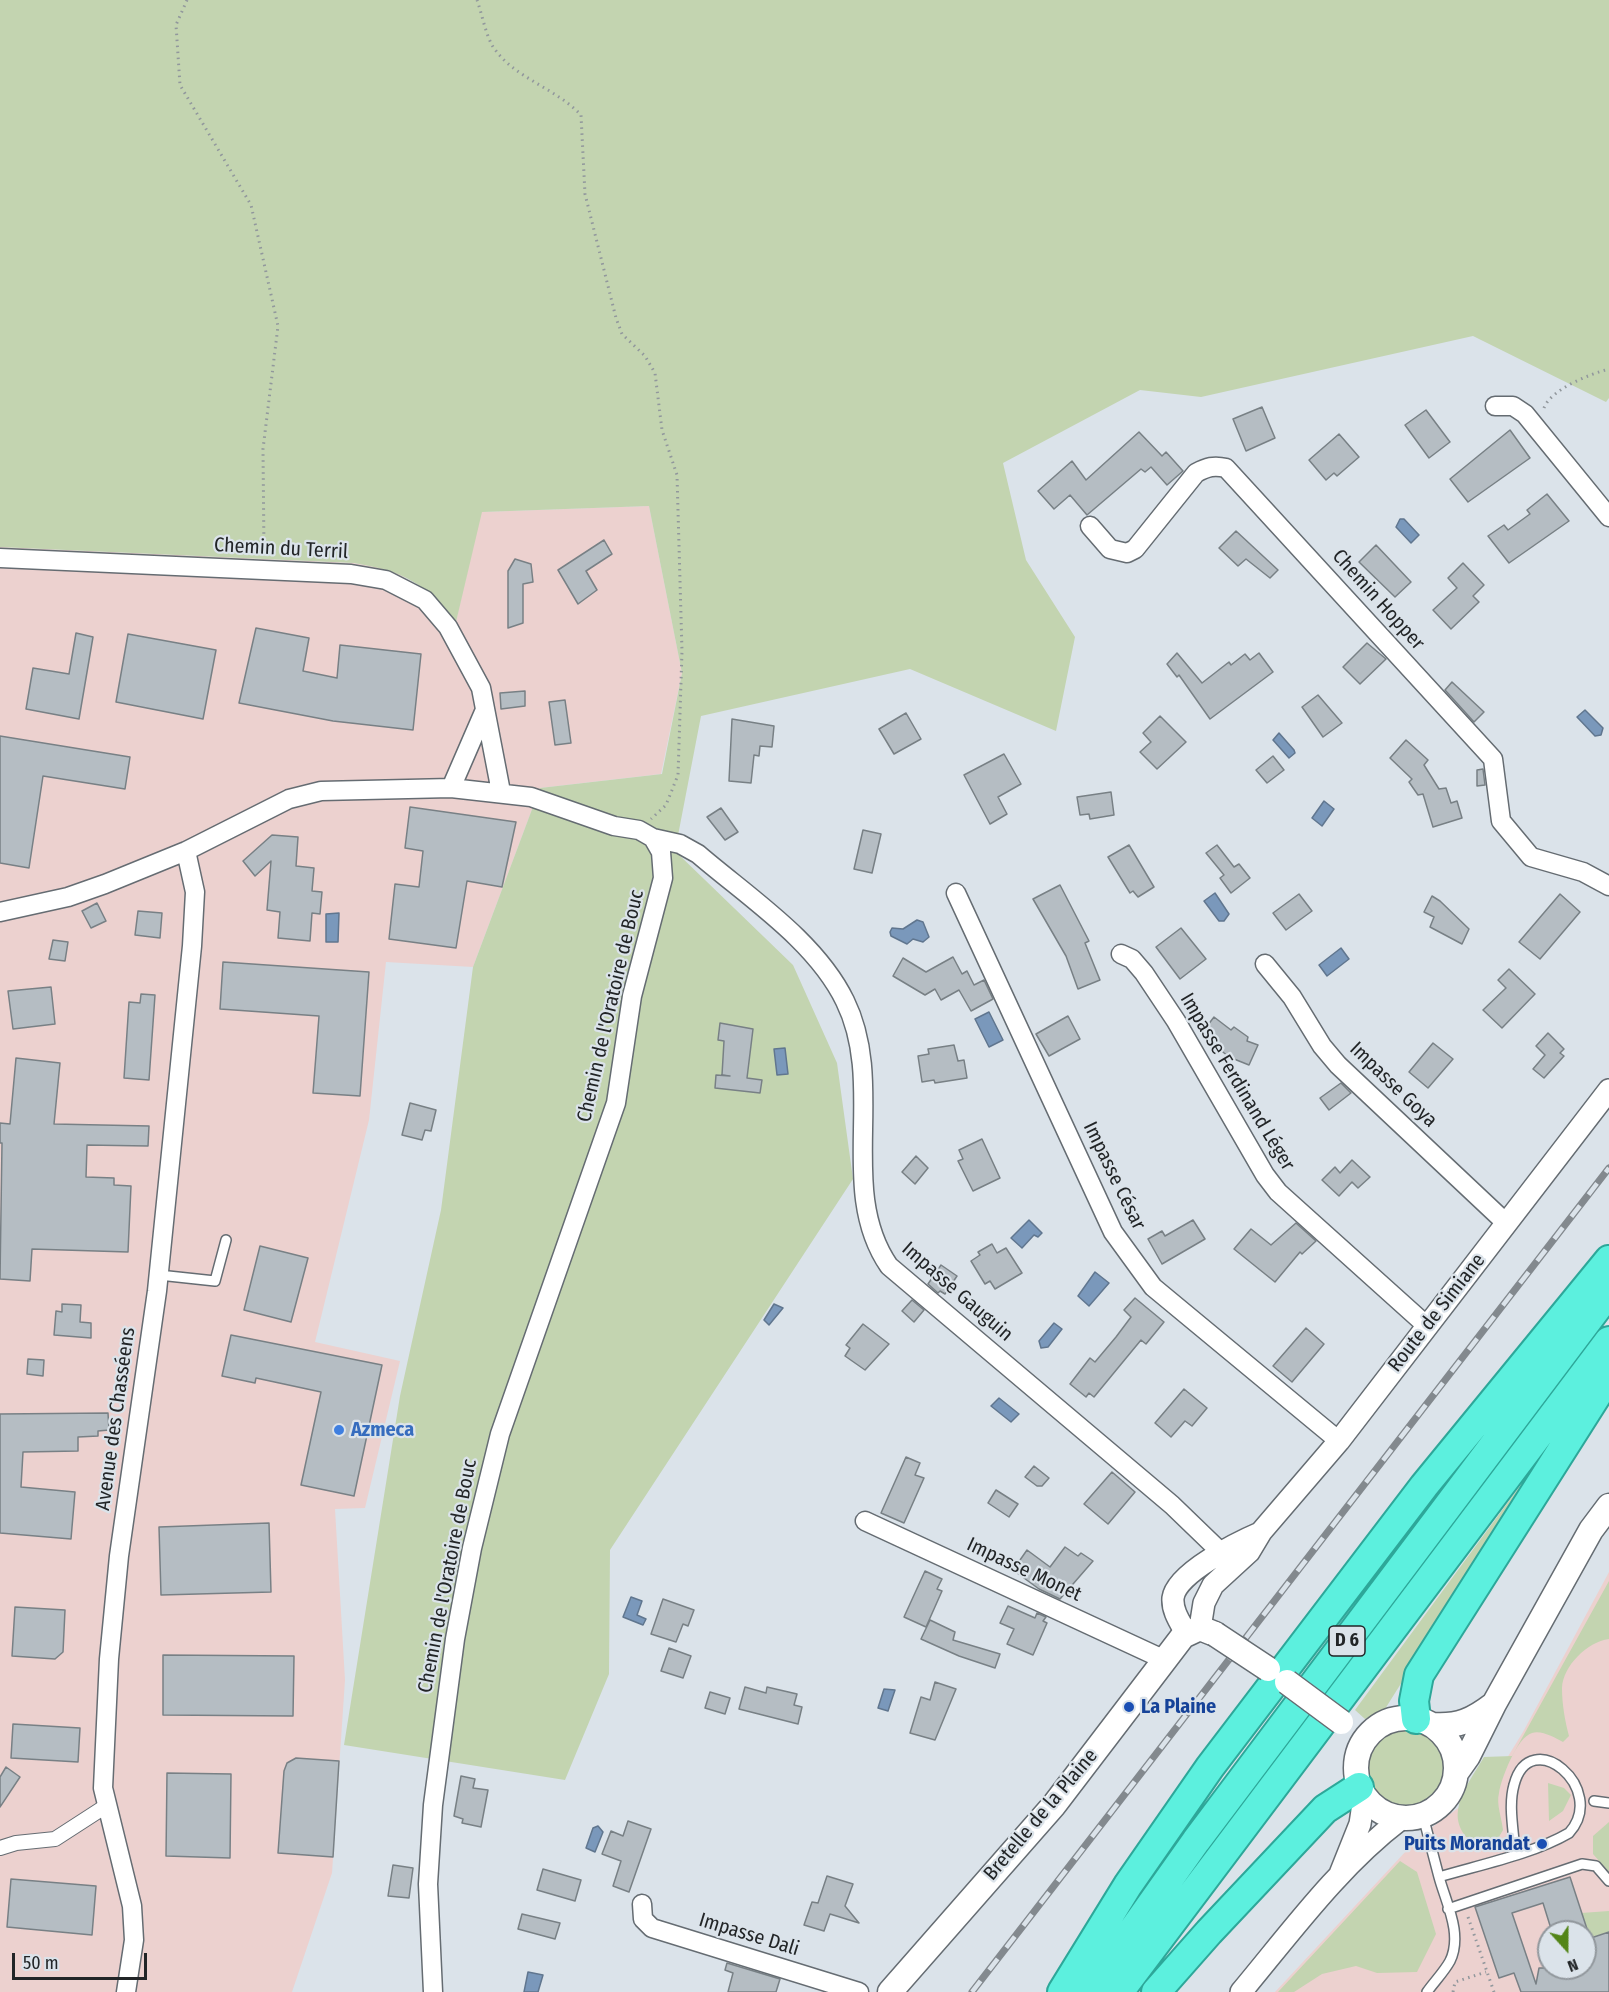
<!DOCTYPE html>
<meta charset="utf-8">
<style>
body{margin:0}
#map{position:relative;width:1609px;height:1992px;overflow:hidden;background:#dbe3ea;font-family:"Fira Sans Condensed",sans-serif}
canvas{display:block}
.north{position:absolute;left:1537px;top:1920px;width:60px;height:60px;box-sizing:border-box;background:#dbe3ea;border:2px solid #91979c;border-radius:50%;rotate:159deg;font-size:16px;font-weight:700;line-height:24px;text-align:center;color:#222527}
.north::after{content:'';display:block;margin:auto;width:21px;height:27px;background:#538518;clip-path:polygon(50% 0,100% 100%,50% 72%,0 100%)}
.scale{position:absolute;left:12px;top:1953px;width:135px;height:27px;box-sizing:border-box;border:3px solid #222527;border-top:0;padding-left:8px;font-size:18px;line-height:21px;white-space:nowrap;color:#222527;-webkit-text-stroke:4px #dbe3ea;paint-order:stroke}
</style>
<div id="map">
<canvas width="1609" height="1992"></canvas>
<div class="north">N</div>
<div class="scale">50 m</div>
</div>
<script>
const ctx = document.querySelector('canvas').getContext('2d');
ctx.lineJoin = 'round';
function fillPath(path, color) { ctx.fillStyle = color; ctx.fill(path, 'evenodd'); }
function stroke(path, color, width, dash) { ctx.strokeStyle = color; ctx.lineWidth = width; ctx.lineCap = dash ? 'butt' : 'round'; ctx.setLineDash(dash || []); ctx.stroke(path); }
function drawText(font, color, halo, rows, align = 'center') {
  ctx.font = font + ' "Fira Sans Condensed",sans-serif'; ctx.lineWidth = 4.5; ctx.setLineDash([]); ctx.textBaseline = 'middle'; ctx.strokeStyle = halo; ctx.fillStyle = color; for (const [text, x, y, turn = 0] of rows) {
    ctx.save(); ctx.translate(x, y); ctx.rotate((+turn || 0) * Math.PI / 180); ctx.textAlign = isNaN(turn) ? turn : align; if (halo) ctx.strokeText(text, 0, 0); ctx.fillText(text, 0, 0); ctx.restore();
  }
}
const industrial = new Path2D(`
 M649,506L682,673L661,774L540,788L473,967L386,962L369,1120L315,1342L400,1361L365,1508L335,1509L345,1680L332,1873L292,1992H0V547L354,563L392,570L432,594L456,621L481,512Z
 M1609,1572V1992H1275L1420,1836L1491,1784L1523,1732ZM1549,1932H1585V1968H1549Z`);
const green = new Path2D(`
 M0,0H1609V398L1606,402L1473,336L1201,397L1140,390L1003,463L1026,560L1075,637L1056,731L910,669L701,716L675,851L793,965L837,1063L853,1179L610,1550L609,1674L565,1780L344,1745L400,1396L441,1210L473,967L540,788L662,774L682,673L649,506L482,512L456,622C423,582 405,572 354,563L0,547Z
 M1553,1441L1385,1709L1365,1719L1355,1710Z
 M1609,1581V1639C1587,1642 1563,1666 1562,1688C1562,1704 1565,1721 1569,1736L1563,1742C1555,1738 1542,1730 1532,1733C1517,1737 1501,1779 1499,1793C1496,1804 1502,1819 1503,1830L1496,1842L1480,1848C1438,1822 1465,1789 1484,1757L1512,1756Z
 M1366 1770a40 40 0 1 1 80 0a40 40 0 1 1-80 0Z
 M1548,1783L1564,1788L1571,1795L1563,1811L1549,1821Z
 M1609,1822V1872L1593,1854V1836Z
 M1400,1861L1417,1872L1436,1934L1417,1972L1377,1973L1356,1966L1322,1974L1294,1992H1278Z
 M1609,1911V1932L1589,1938L1581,1913Z`);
const water = new Path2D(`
 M1400,519H1404L1419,535L1411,543L1396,527Z
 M1585,710L1603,728L1601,735L1595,736L1577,717Z
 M1279,733L1294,750L1295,753L1289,758L1273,740Z
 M1324,801L1334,809L1322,826L1312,818Z
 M1215,893L1229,914L1224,921H1219L1204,901Z
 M339,913L338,942H326V914Z
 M917,920L923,922L929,937L923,942L913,939L907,944L891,936L890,932L892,928L903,929Z
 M1341,948L1349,959L1327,976L1319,965Z
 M989,1012L1003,1040L989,1047L975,1019Z
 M785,1048L788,1074L777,1075L774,1049Z
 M1029,1220L1042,1233L1038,1237L1034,1235L1022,1248L1011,1238Z
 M1095,1272L1109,1283L1089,1306L1078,1296Z
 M774,1304L783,1308L769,1325L764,1320Z
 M1054,1323L1062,1329L1048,1347L1041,1348L1039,1341Z
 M999,1398L1019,1414L1011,1422L991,1406Z
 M631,1597L642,1601L637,1615L646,1619L643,1625L623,1617Z
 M884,1689L895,1690L888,1711L878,1708Z
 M598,1826L603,1832L595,1852L586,1848L593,1828Z
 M528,1972L543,1975L538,1992H524Z`);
const building = new Path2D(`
 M1262,407L1275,438L1246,451L1233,419Z
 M1426,410L1450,442L1429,458L1405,425Z
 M1510,430L1530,458L1468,502L1450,479Z
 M1139,432L1162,456L1166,452L1183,471L1167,485L1151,467L1145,472L1141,469L1087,515L1070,495L1054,509L1038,491L1072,461L1086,480Z
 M1339,434L1359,457L1337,476L1334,473L1326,480L1309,460Z
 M1547,494L1569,521L1509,563L1488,536L1504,525L1508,530L1530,514L1527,510Z
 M1236,531L1278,570L1270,578L1246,559L1238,566L1219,548Z
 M604,540L612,554L586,571L597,590L578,604L558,570Z
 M1376,545L1411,582L1395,597L1359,562Z
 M515,559L531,564L533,582L523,584V623L508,628V571Z
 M1463,563L1484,585L1473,596L1479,602L1451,629L1433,610L1457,588L1448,578Z
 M256,628L309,638L303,671L337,678L340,645L421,654L413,730L333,721L239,703Z
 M76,633L93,637L79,719L26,709L33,668L69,674Z
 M128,634L216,650L203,719L116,702Z
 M1367,643L1386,659L1360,684L1343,667Z
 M1177,653L1202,683L1229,662L1231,665L1245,654L1250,660L1259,653L1273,672L1210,719L1179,675L1177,677L1167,664Z
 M1452,682L1484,712L1474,722L1445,690Z
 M525,691V706L501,709L500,693Z
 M1318,695L1342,723L1323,737L1302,707Z
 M565,700L571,743L555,745L549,702Z
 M906,713L921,739L894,754L879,729Z
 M1160,716L1186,742L1157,769L1140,752L1151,742L1143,733Z
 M732,719L774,726L772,747L760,746L759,756L754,755L751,783L729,781Z
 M0,736L130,757L125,789L43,776L29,868L0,863Z
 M1406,740L1428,760L1424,765L1439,789L1446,788L1451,803L1457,801L1462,818L1433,827L1423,794L1418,795L1409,782L1412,779L1390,758Z
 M1004,754L1021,784L998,797L1007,814L990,824L964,775Z
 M1273,756L1284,770L1267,783L1256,770Z
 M1483,769L1485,785L1477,786V770Z
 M1111,792L1114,815L1090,819L1089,814L1080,815L1077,797Z
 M410,807L516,822L502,887L467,881L456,948L389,939L395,884L419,887L423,851L405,848Z
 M721,808L738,832L725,840L707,817Z
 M863,830L881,834L872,873L854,869Z
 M272,835L298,837L296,866L314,868L312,891L322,892L320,914L312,913L310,941L278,938L280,912L267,910L271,861L255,876L243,861Z
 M1129,845L1154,887L1138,897L1133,891L1130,893L1108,857Z
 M1217,845L1234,867L1239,864L1250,878L1231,893L1220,878L1224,875L1206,853Z
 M1060,885L1089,941L1085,943L1100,980L1078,989L1066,956L1033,899Z
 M1299,894L1312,911L1286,930L1273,913Z
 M1560,894L1580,912L1540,959L1519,942Z
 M1432,896L1440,901L1469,929L1462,944L1430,927L1434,917L1424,912Z
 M97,903L106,921L91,928L82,911Z
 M138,911L162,913L160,938L135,935Z
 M1181,928L1206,959L1180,979L1156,947Z
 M53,940L68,942L65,961L49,959Z
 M953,957L962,974L967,971L974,985L984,980L993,999L971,1011L959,990L941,1000L935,989L925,995L893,976L903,958L926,972Z
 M223,962L369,972L360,1096L313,1093L319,1016L220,1009Z
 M1509,969L1535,994L1502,1028L1483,1010L1506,988L1498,980Z
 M51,987L55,1024L13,1029L8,991Z
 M141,994L155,995L149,1080L124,1078L129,1002L140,1003Z
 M1068,1016L1080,1039L1049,1056L1036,1034Z
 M1214,1017L1231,1030L1234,1027L1248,1037L1247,1041L1258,1045L1249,1065L1229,1057L1201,1034Z
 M720,1023L753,1029L747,1078L762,1080L760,1093L715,1088L716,1075L730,1076L722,1075L724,1041L718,1040Z
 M1548,1033L1564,1049L1560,1053L1564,1056L1544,1078L1533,1069L1545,1055L1536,1046Z
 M1433,1043L1453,1059L1428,1088L1409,1072Z
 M954,1045L958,1061L964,1060L967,1078L935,1083L934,1080L922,1082L918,1056L929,1054L928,1049Z
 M16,1058L60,1063L54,1124L149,1126L148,1146L87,1145L86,1177L114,1178V1185L131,1186L128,1252L32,1249L30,1281L0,1279L2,1143H0V1123L10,1124Z
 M1341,1083L1351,1093L1329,1110L1320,1098Z
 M410,1103L436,1110L431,1131L425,1130L422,1140L402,1135Z
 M982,1139L1000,1178L973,1191L958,1161L963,1159L959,1150Z
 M916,1156L928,1168L915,1184L902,1172Z
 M1352,1160L1370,1177L1358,1188L1352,1182L1339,1196L1322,1180L1335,1167L1340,1173Z
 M1193,1220L1205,1239L1162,1264L1148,1239L1162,1231L1165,1236Z
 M1296,1223L1316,1241L1302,1254L1300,1252L1275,1282L1234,1249L1251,1229L1271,1245Z
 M992,1244L997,1253L1006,1248L1022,1273L995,1289L990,1281L985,1284L971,1261L980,1255L978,1252Z
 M260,1246L308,1258L291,1322L244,1310Z
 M941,1265L957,1276L945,1294L940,1291L938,1293L928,1284Z
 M1135,1298L1164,1322L1146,1344L1141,1340L1094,1397L1089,1393L1086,1397L1070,1384L1090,1358L1095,1362L1116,1337L1131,1317L1124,1310Z
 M912,1300L924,1310L914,1322L902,1311Z
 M62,1304L81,1305L80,1322L91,1323V1338L54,1335L56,1311L62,1312Z
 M863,1324L889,1344L865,1370L845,1356L850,1348L846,1345Z
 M1306,1328L1324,1344L1292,1382L1273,1366Z
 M231,1335L382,1365L354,1496L301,1485L321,1392L256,1378L255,1383L222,1376Z
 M28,1359L44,1360L43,1376L27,1374Z
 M1184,1389L1207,1408L1192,1426L1185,1421L1171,1437L1155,1423Z
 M108,1413L109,1430L98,1431V1436L78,1437V1451L23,1452L21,1487L75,1492L71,1539L0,1533V1414Z
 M906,1457L920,1463L915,1475L924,1478L904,1523L881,1513Z
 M1034,1466L1049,1478L1042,1486H1037L1025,1477Z
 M1112,1472L1135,1492L1108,1524L1084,1504Z
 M996,1490L1018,1504L1009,1517L988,1503Z
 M269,1523L271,1592L161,1595L159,1527Z
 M1065,1547L1078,1556L1081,1553L1093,1561L1060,1599L1039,1589L1013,1570L1027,1550L1050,1567Z
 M925,1571L942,1579L937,1589L942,1591L926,1627L904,1617Z
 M663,1599L694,1610L688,1626L683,1624L676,1642L651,1634Z
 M1008,1606L1035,1618L1037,1613L1046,1617L1043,1621L1047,1623L1033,1655L1007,1644L1014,1629L1000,1623Z
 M15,1607L65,1610L63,1652L55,1659L12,1656Z
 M930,1620L955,1632L953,1640L1000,1654L995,1668L959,1656L921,1639Z
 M669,1648L691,1656L683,1678L661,1671Z
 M163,1655L294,1656L293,1716L163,1715Z
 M935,1682L956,1689L935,1740L910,1733L921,1697L930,1700Z
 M745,1687L766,1693L767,1687L797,1694L794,1705L802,1707L798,1724L739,1709Z
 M710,1692L730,1698L725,1714L705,1708Z
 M13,1724L80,1728L78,1762L11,1758Z
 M296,1758L339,1761L333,1857L278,1853L284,1771L287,1763Z
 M6,1767L20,1777L0,1807V1777Z
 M167,1773L231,1774L230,1858L166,1856Z
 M461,1776L475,1779L473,1788L488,1790L481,1827L462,1823L463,1819L454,1816Z
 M628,1821L651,1829L629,1892L613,1886L621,1861L602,1854L611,1831L623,1836Z
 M393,1865L413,1868L409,1898L388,1896Z
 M543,1869L581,1880L575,1901L537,1890Z
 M827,1876L853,1884L845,1906L859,1923L830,1914L824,1931L804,1925L812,1902L818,1903Z
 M1570,1877L1588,1932H1552L1543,1903L1512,1913L1536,1984L1539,1968H1585V1940L1609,1932V1992H1521L1514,1973L1499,1978L1475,1907Z
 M11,1879L96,1886L92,1935L7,1927Z
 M522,1914L560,1923L555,1939L518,1929Z
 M727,1963L780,1979L776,1992H728L733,1973L725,1970Z`);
const path = new Path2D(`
 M187,0L176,25L180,85L251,205L278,326L263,449L264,552
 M477,0C482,14 485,32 492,45C511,77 556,88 581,115L585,194L616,318L622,334L645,356L655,373L662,430L677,475L682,651L678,775L666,805L651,819
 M1544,408C1551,389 1590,374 1609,369
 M1468,1917L1494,1992
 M1453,1992L1455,1982L1486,1972`);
const service = new Path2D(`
 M159,1275L215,1281L226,1240
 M1594,1801L1609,1803
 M1423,1816L1439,1877C1479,1865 1533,1854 1569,1833C1609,1789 1530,1723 1514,1785C1508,1806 1514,1832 1515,1853
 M1448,1909L1582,1864L1596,1866L1609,1881
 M1427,1992C1434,1982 1444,1972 1450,1961C1463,1934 1446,1903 1439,1877`);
const pedestrian = new Path2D(`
 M0,1848L16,1843L55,1839L106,1806`);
const minor = new Path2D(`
 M1495,406H1513L1525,414L1609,517
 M1090,526L1110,549L1127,553L1135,549L1196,473C1207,467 1214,465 1226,468L1493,759L1501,821L1531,857L1583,872L1609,886
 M0,558L351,574L386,580L425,600L448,627L481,688L501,792
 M451,788L484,712
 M653,838L680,844L698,854C748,897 816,941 845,1001C887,1086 836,1189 889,1266L1172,1505L1230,1561
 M956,893L1113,1232L1153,1287L1339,1441
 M0,912L68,897L105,884L186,851L289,799L321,791L451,788L531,797L614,826L639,830L653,838L661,852L663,878L632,996L616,1103L500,1434L472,1548L455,1639L433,1805L428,1884L433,1992
 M1121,954L1132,959L1144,973L1176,1021L1265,1175L1278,1192L1427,1326
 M1265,964L1292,997L1322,1046L1338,1065L1506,1223
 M865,1521L1165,1660
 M642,1904L643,1919L652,1928L859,1992
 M126,1992L134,1940L132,1906L103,1788L109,1659L119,1556L157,1291L192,946L195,892L186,851`);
const tertiary = new Path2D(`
 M1200,1628L1204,1603L1213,1585L1249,1552L1261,1532L1339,1441L1609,1090
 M1186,1633C1180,1622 1172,1611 1173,1598C1176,1573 1239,1542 1260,1533
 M1340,1874L1360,1824L1364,1797
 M1241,1992C1291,1932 1339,1866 1401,1819`);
const secondary = new Path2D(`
 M1356 1768a50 50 0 1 1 100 0a50 50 0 1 1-100 0Z
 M1432,1725C1459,1727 1473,1720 1494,1704
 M1456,1773L1468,1756L1494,1704L1591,1530L1609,1506
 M890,1992L1054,1805L1183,1636L1200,1628L1215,1634`);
const trunk = new Path2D(`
 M1416,1719L1414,1701L1419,1675L1609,1376
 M1062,1992L1128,1885L1210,1767L1424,1486L1609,1260
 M1089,1992L1196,1841L1609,1292
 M1119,1992L1609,1341
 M1156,1992L1209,1932L1325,1809L1359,1787`);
const rail = new Path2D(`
 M972,1992L1609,1168`);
const secondaryBridge = new Path2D(`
 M1215,1634L1268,1669
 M1287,1682L1341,1722`);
const markers = [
 [339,1430,6,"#3f7fe0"],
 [1129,1707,6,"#1a4fb4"],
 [1542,1844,6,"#1a4fb4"]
];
const shields = [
 [1347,1641,36]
];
const shieldNames = [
 ["D 6",1347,1641]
];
const streetNames = [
 ["Chemin du Terril",281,549,3],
 ["Chemin Hopper",1378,600,48],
 ["Chemin de l'Oratoire de Bouc",611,1006,-77],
 ["Impasse Ferdinand Léger",1237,1082,59],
 ["Impasse Goya",1393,1085,44],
 ["Impasse César",1114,1176,64],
 ["Impasse Gauguin",957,1292,41],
 ["Route de Simiane",1437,1313,-52],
 ["Avenue des Chasséens",116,1419,-82],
 ["Impasse Monet",1024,1570,25],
 ["Chemin de l'Oratoire de Bouc",448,1576,-79],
 ["Bretelle de la Plaine",1041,1815,-50],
 ["Impasse Dali",749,1935,17]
];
const shopNames = [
 ["Azmeca",351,1430]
];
const transitNames = [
 ["La Plaine",1141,1707],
 ["Puits Morandat",1530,1844,"right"]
];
fillPath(industrial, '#ecd1cf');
fillPath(green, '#c3d4b0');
fillPath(water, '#7a98bb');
stroke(water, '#60768f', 1.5);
fillPath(building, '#b5bdc3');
stroke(building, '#788085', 1.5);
stroke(service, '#656c72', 12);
stroke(pedestrian, '#656c72', 16);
stroke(minor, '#656c72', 21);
stroke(tertiary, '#656c72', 24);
stroke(secondary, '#656c72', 27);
stroke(trunk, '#2da799', 32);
stroke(path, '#91979c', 3, [1.5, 4.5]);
stroke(service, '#fff', 9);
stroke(pedestrian, '#fff', 14);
stroke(minor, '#fff', 18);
stroke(tertiary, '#fff', 21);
stroke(secondary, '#fff', 24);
stroke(trunk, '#5cf0de', 28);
stroke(rail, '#83898e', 7);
stroke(rail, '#dbe3ea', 4.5, [14]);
stroke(secondaryBridge, '#656c72', 27, []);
stroke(secondaryBridge, '#fff', 24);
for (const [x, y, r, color] of markers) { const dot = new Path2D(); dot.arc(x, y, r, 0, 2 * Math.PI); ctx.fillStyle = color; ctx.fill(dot); stroke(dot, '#dbe3ea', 2); }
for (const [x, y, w] of shields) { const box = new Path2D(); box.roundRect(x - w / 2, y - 15, w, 30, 4.5); ctx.fillStyle = '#dbe3ea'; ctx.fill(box); stroke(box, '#222527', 1.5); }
drawText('bold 18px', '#222527', null, shieldNames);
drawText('20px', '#222527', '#dbe3ea', streetNames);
drawText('bold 20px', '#366cbe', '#dbe3ea', shopNames, 'left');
drawText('bold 20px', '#164399', '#dbe3ea', transitNames, 'left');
</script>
